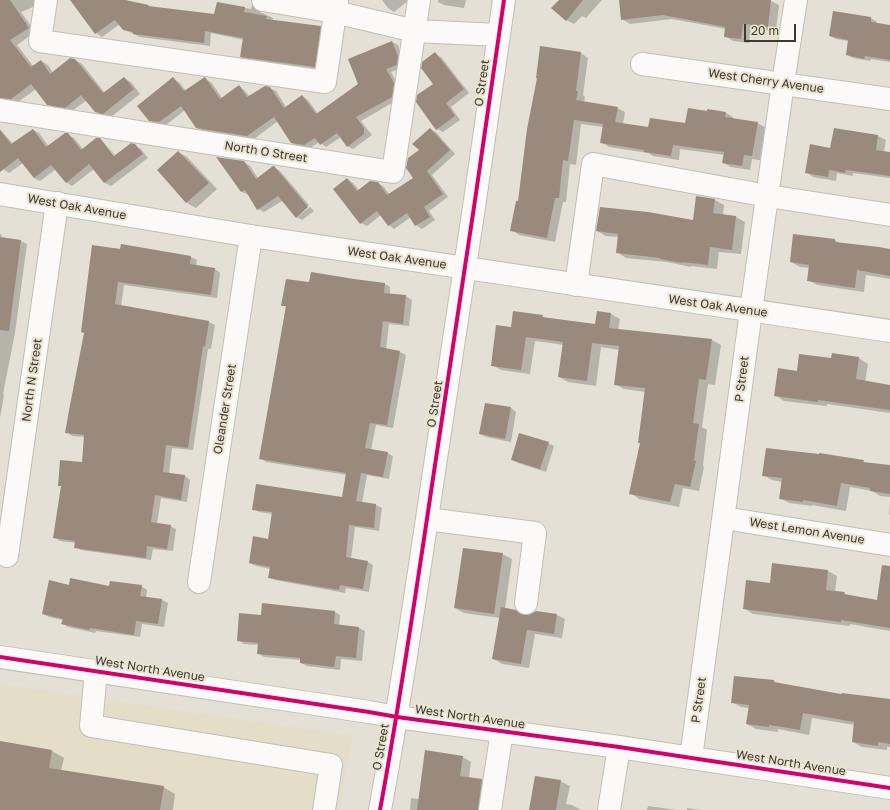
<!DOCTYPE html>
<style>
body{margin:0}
#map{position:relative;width:890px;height:810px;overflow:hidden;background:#e4e0d5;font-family:"Golos Text",sans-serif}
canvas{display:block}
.scale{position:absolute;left:744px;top:24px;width:52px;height:18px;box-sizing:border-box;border:2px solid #3d3a32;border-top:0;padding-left:5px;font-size:12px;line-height:14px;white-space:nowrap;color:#3d3a32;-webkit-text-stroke:3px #eae3cf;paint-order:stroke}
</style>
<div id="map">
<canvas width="890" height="810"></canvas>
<div class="scale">20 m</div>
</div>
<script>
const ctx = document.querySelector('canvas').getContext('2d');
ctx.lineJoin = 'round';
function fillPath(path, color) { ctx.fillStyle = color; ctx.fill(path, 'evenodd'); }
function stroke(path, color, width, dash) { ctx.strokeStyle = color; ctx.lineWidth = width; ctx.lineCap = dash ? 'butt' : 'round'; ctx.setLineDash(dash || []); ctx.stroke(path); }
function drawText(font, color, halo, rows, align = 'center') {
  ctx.font = font + ' "Golos Text",sans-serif'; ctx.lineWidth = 4; ctx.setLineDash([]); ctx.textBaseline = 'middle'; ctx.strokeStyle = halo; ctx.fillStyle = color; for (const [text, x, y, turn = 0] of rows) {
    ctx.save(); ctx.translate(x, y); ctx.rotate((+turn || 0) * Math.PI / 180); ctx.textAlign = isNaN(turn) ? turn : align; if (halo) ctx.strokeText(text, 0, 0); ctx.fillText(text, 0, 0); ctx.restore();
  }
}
const built = new Path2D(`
 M0,684L353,736L339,810H0Z`);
const shadow = new Path2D(`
 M0,0H42L40,4L21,12L35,32L17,45L34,67L41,61L48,65L53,73L75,60L82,64L105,93L124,78L131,82L140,94L111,117L103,116L96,112L87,100L72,111L55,108L48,104L36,89L18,102L7,101L0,98Z
 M72,0H127L129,3L151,8L215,16L218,3L251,9L252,5L257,8L260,12L273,18L272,21L320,27L326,31L320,69L247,60L241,57L244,40L211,33L210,46L140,37L123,29L120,24L102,37L96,33Z
 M382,0H409L394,12L388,8Z
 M438,0H466L464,8L444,5L438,2Z
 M560,0H602L586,18L582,16L574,24L566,20Z
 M620,0H769L779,5L776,31L751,28L749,43L733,41L725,36L726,29L672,19L630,24L622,19Z
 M834,12L871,18L877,22V24L890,26V62L871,59L870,61L853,58L847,55L849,41L836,39L830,36Z
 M392,42L398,45L404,60L402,68L391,72L399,87L397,100L361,121L372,135L353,149L347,146L341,137L326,147L319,142L310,148L298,146L292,143L278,121L254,139L203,131L197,128L185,110L166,125L156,124L150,120L173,79L179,82L186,91L205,79L211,82L222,98L239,86L244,90L250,97L270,88L276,91L286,107L302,96L308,100L318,114L359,84Z
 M581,53L588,58L583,95L585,97L584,103L617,108L625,112L623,124L649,128L686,125L708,112L726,113L733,117V119L757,123L765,127L760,160L752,159L750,170L731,167L723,163L725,155L680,149L679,160L653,156L648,153L609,147L601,142L603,127L581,124L576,165L570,164L566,202H563L555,242L519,235L512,230L519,203Z
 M435,54L441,57L469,93L451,107L460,120L443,132L437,129L434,84Z
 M0,129L13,144L33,130L39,133L49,147L67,134L74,138L83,149L116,161L118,160L104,142L116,156L134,145L141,149L148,158L111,186L105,183L94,169L72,186L66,182L56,169L40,181L34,178L23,163L9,173L3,169L0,165Z
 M430,129L436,132L455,154L432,175L448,197L429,211L435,220L422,229L416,225L411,217L394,229L389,225L381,215L367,226L361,223L347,179L353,183L359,190L378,183L384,187L389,194L415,178L420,151Z
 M834,129L878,136L886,140L884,152L890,153V178L853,173V176L837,173L836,181L813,177L806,172L831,149Z
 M178,152L187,157L217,189L196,208L187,203L158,170Z
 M219,158L244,162L250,166L258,178L274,167L280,171L309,205L297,215L282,201L264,212L258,209L249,195L242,192Z
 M697,197L715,200L724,205L723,215L736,217L745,222L741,254L719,252L717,269L691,266V267L667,262L626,258L617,252L619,237L606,236L597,231L694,221Z
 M310,207L314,211L302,220L297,217Z
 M0,234L2,235L1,238L21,241L27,244L15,333L3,394L4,395L0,418Z
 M835,240L841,244L890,250V279L866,275L864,292L817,285L808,280L810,268L800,267L791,262Z
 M93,246L191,257L197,260L196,266L215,269L220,273L217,298L124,285L121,306L209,322L215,325L211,349H208L193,450L172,448L169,474L185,476L190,480L187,502L161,498L157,524L170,526L176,529L173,551L153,549L151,560L81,550L75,547L76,543L60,541L55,538L62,487L59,485L83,463L85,437L72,436L67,432L85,333Z
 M310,284H385L390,287V294L406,296L412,300L409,326L389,324L386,349L400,352L406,355L393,428L376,425L371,450L387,453L393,456L389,479L367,475L362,503L376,505L382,508L379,531L355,527L351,559L368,562L373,565L369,592L346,588L345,593L275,580L269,577L270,569L256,566L250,563L269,540L273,514L259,512L253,509L343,498L347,475L266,462L260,458L286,307L283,305Z
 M598,312L611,314L620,319L618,330L712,340L721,345L715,385L708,384L702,427L707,430L703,466L704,467L699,491L683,488L679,507L639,499L631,493L641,443L645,392L624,389L615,384L619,350L601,347L596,386L568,382L559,377L564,345L535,341L530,374L501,370L492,365L512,328L542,316L547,319L596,325Z
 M859,358L868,364L865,382L890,386V413L827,404V406L784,401L775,395L798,372L832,359Z
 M511,408L516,412L511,442L486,437L480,434Z
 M548,443L554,446L546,472L518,463L512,459Z
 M863,461L867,464L890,466V497L880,496L872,491L850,487L846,511L812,505V506L789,503L780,498L782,482L772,480L763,475Z
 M890,503V515H889Z
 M502,554L512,559L505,609L515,611L524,616L557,615L565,619L562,638L535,634L529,668L502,664L494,659L500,618L464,613L455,608Z
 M828,571L837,576L835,592L844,593L851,597L877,601L890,586V631L850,624V626L753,614L744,608L770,584Z
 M69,586L110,587L141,586L147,590L146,598L162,600L168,603L164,627L142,624L140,637L96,631L95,633L68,627L63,624V620L49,617L43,614Z
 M335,612L340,615L339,626L359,628L365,631L362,661L341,659L340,670L307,666L301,663V660L264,657L258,653L259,645L244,644L238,640L262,616Z
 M774,681L778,684L842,695L890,700V747H887V750L862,747L853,742L855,725L812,718L809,735L778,729V732L756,729L747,724L749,708L741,707L732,702Z
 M0,742L52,751L64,758L61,771L163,787L175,794L173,810H0Z
 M426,752L463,757L471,762L469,778L482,780L490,785L486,810H410L411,798L419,799Z
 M560,781L570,786L566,804L572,805L581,810H530Z
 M648,806L677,810H647Z
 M687,808L701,810H687Z`);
const building = new Path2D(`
 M0,0H10L29,28L10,40L31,67L41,60L50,74L70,58L75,59L103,93L124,77L134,89L103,114L95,112L81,95L65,108L47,105L31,84L11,99L0,98Z
 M70,0H125L149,5L148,6L214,14L217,2L245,7L244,12L267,16L266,19L321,26L315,67L240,57L243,38L205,31L204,43L133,34V32L123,30L115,20L95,34Z
 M559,0H583L566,21L551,8Z
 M619,0H771L768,27L743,24L741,39L724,37L725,27L663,15L621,20Z
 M833,11L871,17V22L890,25V60L865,56L864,59L846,55L848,40L829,36Z
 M392,41L398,56L397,65L386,69L394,83L392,97L356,117L364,128V134L347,147L337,133L320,145L315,138L304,145L291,143L274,117L247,136L196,128L181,106L159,122L149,121L137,106L173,77L184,91L205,77L220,99L239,85L247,97L265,86L270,87L284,108L302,95L316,114L358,84L348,59Z
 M540,46L581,52L576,91H578L576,100L618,107L615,122L648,127L650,118L685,123L688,108L707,111V109L726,112L725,117L758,122L752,156L744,155L742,166L722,163L724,152L673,145L671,156L644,152V150L600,143L603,124L574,120L568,161L563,160L559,198H555L547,238L510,231L516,201H518L527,129L537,78H536Z
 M435,52L464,89L446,103L455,116L436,130L416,102L417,95L433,84L421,68L422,62Z
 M430,128L450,150L427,171L443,194L424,207L430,217L415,226L407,213L388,226L377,211L360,224L333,189L347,178L357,191L370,181L378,182L387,195L413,178L406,168L408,158L419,150L412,144Z
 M834,128L878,135L876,150L890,152V176L846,170L845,173L829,170L828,177L805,173L810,144L830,148Z
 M33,129L46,147L65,133H68L81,150L96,138H100L114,156L131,143L135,144L143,154L104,183L89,164L66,183L51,165L34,178L18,158L0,172V130L11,144Z
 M178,151L209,183L186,203L157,170Z
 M216,157L244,161L256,179L273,166H274L308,207L296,218L278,196L257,210L245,190L241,192Z
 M696,196L715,199L713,213L736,216L732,250L710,247L708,265L682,262V263L660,259V258L616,253L618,234L596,231L600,207L648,212L693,220Z
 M793,234L835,239V242L879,247L890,249V276L857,270L855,288L807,281L809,265L790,262Z
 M0,237L21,240L9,331L0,330Z
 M121,244L191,256L190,264L215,268L211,295L118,282L115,304L209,321L205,347L203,346L188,448L166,445L163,472L185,475L181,500L155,495L151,522L171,525L167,549L147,546L146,558L74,548L75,541L53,538L61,486H58L60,460L82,462L84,435L65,433L70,405L84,333L81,332L92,245L120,249Z
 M311,272L354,279L385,283L384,293L406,295L403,324L383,321L380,347L400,351L387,425L370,423L365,448L388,452L383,477L361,473L356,501L376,504L374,528L349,525L346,557L368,561L363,589L340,585L339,590L268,578L270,567L249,563L253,536L268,539L272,512L252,510L256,484L342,497L346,473L259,459L286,306H281L286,279L309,282Z
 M513,311L543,315L542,317L595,324L597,311L611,313L609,328L712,339L706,380L699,379L693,423L699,424L694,460L696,461L690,487L675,484L670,502L629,494L640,443H638L645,388L614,385L619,346L592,343L587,381L558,377L563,342L526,337L521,370L491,366L496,325L511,327Z
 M832,353L859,357L856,379L890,385V410L818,400V402L774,396L778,368L797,371L799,354L831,358Z
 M485,403L511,407L505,439L479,434Z
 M519,433L549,442L540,469L511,460Z
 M766,448L819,454V453L864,460L863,462L890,465V494L870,491V488L841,483L837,506L803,500V502L779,499L782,478L762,476Z
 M463,548L503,553L494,614L454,608Z
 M772,563L828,570L826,590L845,592L844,594L877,600L882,565L890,566V628L841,620V622L743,609L746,580L770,583Z
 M70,578L109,586L110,581L142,585L140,596L162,599L158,624L136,621L134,635L90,628L89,630L61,624L63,619L42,614L49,580L69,585Z
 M262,603L335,611L334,624L359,627L356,658L336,656L334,667L300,663V658L257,654L258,643L237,641L239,613L261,615Z
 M501,607L516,610L519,613L525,615L531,614L536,611L557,614L554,634L527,630L521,664L492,659Z
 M734,676L774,680V682L841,694L842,693L890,699V744L878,742V746L852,742L854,722L803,713L800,730L769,725V727L746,724L749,705L731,703Z
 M0,741L52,750L49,768L164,786L160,810H0Z
 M425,750L463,756L460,776L482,779L478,810H417Z
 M535,776L561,780L556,810H529Z`);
const minor = new Path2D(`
 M46,0L40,41L325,82L337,0
 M263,0L335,12L415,31L499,35
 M642,64L890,99
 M0,110L393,172L419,0
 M0,194L251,236L890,331
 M576,285L593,164L768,196L890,215
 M724,518L890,545
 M427,519L535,533L526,603
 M7,556L57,203
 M199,582L251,236
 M0,657L369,712L397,717L619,747L890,788
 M96,671L91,726L331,765L324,810
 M691,758L751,311L783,83L796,0
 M380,810C400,702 416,593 432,485C457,323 481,162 504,0
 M490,810L502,731
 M609,810L619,747`);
const cycleway = new Path2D(`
 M0,657L369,712L397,717L619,747L890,788
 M380,810C400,702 416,593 432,485C457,323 481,162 504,0`);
const streetNames = [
 ["West Cherry Avenue",766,81,8],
 ["O Street",482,83,-82],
 ["North O Street",266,152,9],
 ["West Oak Avenue",77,207,10],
 ["West Oak Avenue",397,258,8],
 ["West Oak Avenue",718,306,8],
 ["P Street",742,379,-83],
 ["North N Street",32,380,-82],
 ["O Street",435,404,-81],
 ["Oleander Street",225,409,-81],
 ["West Lemon Avenue",807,531,9],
 ["West North Avenue",150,669,9],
 ["P Street",699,700,-82],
 ["West North Avenue",470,717,8],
 ["O Street",381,747,-80],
 ["West North Avenue",791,763,9]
];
fillPath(built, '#e4ddc8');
fillPath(shadow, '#0003');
fillPath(building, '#9a8a7e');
stroke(minor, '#c1beb5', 24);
stroke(minor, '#fbfaf9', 22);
stroke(cycleway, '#d6006c', 4);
drawText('12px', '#3d3a32', '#eae3cf', streetNames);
</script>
